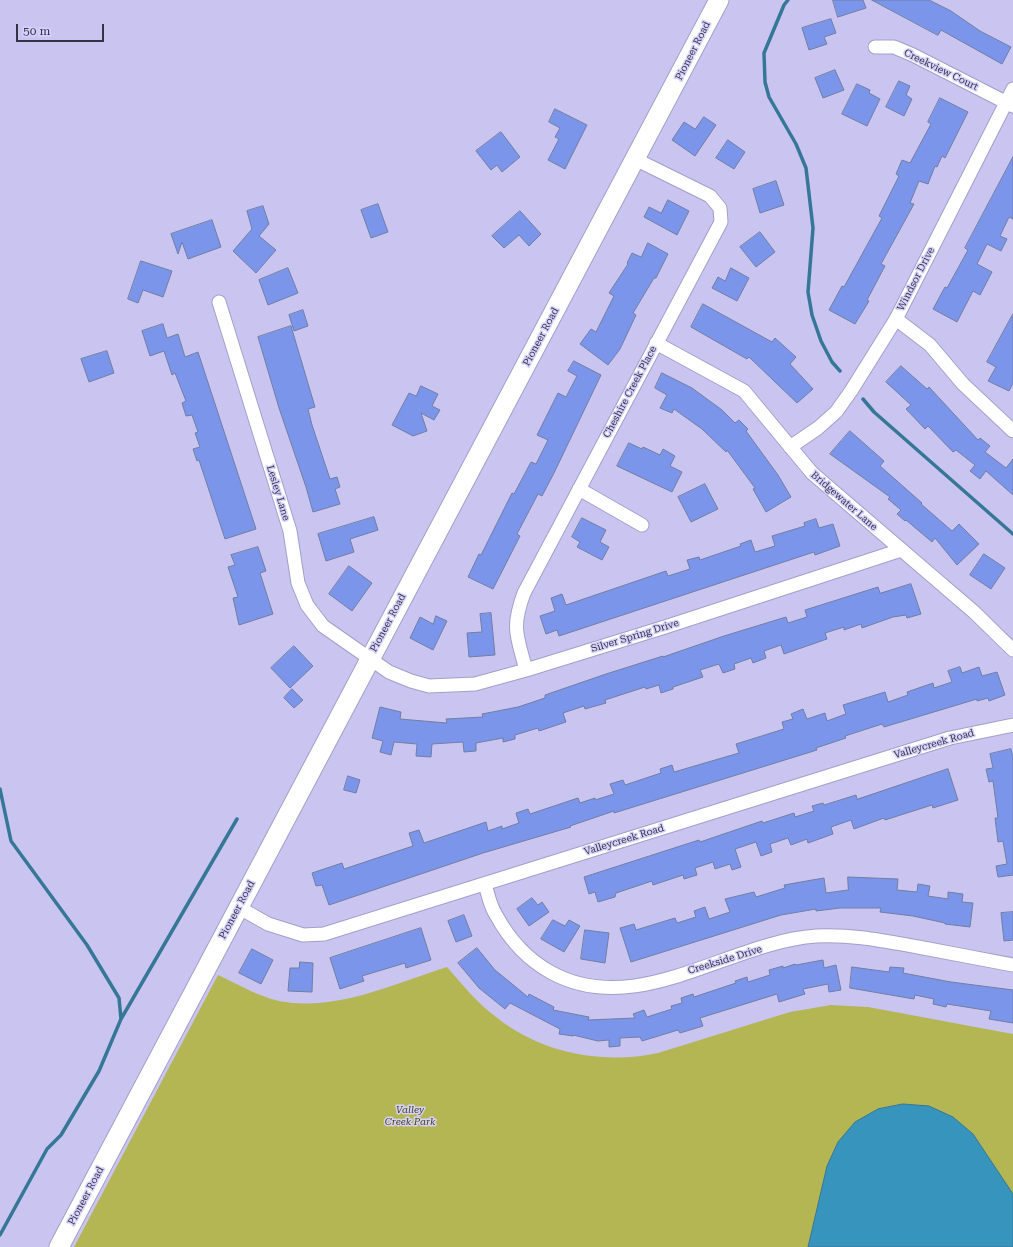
<!DOCTYPE html>
<style>
body{margin:0}
#map{position:relative;width:1013px;height:1247px;overflow:hidden;background:#cac5f0;font-family:"Roboto Serif",serif}
canvas{display:block}
.scale{position:absolute;left:16px;top:24px;width:88px;height:18px;box-sizing:border-box;border:2px solid #343243;border-top:0;padding-left:5px;font-size:12px;line-height:14px;white-space:nowrap;color:#343243;-webkit-text-stroke:3px #d7d2fd;paint-order:stroke}
</style>
<div id="map">
<canvas width="1013" height="1247"></canvas>
<div class="scale">50 m</div>
</div>
<script>
const ctx = document.querySelector('canvas').getContext('2d');
ctx.lineJoin = 'round';
function fillPath(path, color) { ctx.fillStyle = color; ctx.fill(path, 'evenodd'); }
function stroke(path, color, width, dash) { ctx.strokeStyle = color; ctx.lineWidth = width; ctx.lineCap = dash ? 'butt' : 'round'; ctx.setLineDash(dash || []); ctx.stroke(path); }
function drawText(font, color, halo, rows, align = 'center') {
  ctx.font = font + ' "Roboto Serif",serif'; ctx.lineWidth = 3; ctx.setLineDash([]); ctx.textBaseline = 'middle'; ctx.strokeStyle = halo; ctx.fillStyle = color; for (const [text, x, y, turn = 0] of rows) {
    ctx.save(); ctx.translate(x, y); ctx.rotate((+turn || 0) * Math.PI / 180); ctx.textAlign = isNaN(turn) ? turn : align; if (halo) ctx.strokeText(text, 0, 0); ctx.fillText(text, 0, 0); ctx.restore();
  }
}
const green = new Path2D(`
 M447,967C462,984 477,1003 496,1017C541,1053 602,1065 658,1053L790,1012L831,1005L868,1007L1013,1034V1247H74L218,975C238,984 257,996 279,1001C336,1012 393,984 447,967Z`);
const water = new Path2D(`
 M903,1104L929,1106L953,1117L973,1134L1013,1194V1247H808L827,1166L838,1142L855,1122L878,1109Z`);
const stream = new Path2D(`
 M788,0L784,5L764,53L765,82L769,97L796,144L806,168L813,228L808,292L812,315L821,341L832,362L840,371
 M863,399L874,412L1013,534
 M0,789L11,841L87,945L119,998L121,1019
 M0,1235L47,1149L61,1135L99,1071L121,1019L237,819`);
const building = new Path2D(`
 M833,0H863L866,8L838,17Z
 M872,0H929L951,11L980,31L1011,47L1002,64L941,30L938,35Z
 M831,19L836,33L824,37L827,44L809,50L802,28Z
 M835,70L844,90L823,98L815,78Z
 M899,81L910,86L906,95L912,99L904,116L886,107Z
 M857,84L870,90L869,93L880,99L867,126L842,114Z
 M940,98L968,112L945,158L942,156L937,167L935,166L928,184L919,181L910,203L914,204L881,264L885,266L867,300L869,301L855,324L829,310L842,286L844,287L882,218L879,216L899,176L896,174L902,160L910,163L931,124L928,122Z
 M555,109L587,125L565,169L548,160L559,139L555,137L560,128L549,122Z
 M704,117L716,125L695,156L672,140L684,122L695,129Z
 M501,132L520,157L502,172L497,165L491,170L476,151Z
 M728,140L745,152L734,169L716,158Z
 M1013,157V219L1009,217L1000,236L1007,239L1001,251L987,244L977,264L992,272L980,295L973,291L957,322L933,309L945,287L947,288L968,250L965,248Z
 M776,181L784,205L760,213L753,189Z
 M668,200L689,211L677,235L644,217L649,207L661,213Z
 M378,204L388,232L371,238L361,210Z
 M263,206L269,224L259,236L276,250L256,273L233,251L252,229L247,211Z
 M520,211L541,234L529,246L519,235L504,248L492,236Z
 M212,220L221,247L188,259L182,242L178,254L171,234Z
 M760,232L775,252L756,267L740,247Z
 M648,243L668,254L656,278H654L633,313L636,315L620,349L608,365L580,344L591,329L596,332L614,296L609,293L628,264L627,263L632,253L641,257Z
 M141,261L172,271L163,297L143,290L138,303L128,299Z
 M288,268L298,293L268,305L259,280Z
 M731,268L749,278L737,301L712,288L718,277L725,281Z
 M703,304L772,342L775,338L796,357L790,364L813,389L797,403L749,357L747,359L691,327Z
 M303,310L308,326L294,331L289,315Z
 M1013,314V383L1009,391L988,381L996,367L987,362Z
 M163,324L167,338L178,334L185,357L198,352L256,529L225,539L199,460L197,461L193,449L200,447L195,433L198,432L192,415L186,416L182,403L186,401L175,373L172,375L164,351L150,356L142,331Z
 M291,326L315,407L308,409L312,425L330,479L337,477L340,487L335,489L340,504L313,512L306,487L279,408L258,337Z
 M107,351L114,373L89,382L81,359Z
 M574,361L601,375L554,473L542,496L538,494L517,534L520,536L493,589L468,577L479,554L481,555L512,493L514,494L531,462L536,464L548,440L537,435L558,393L566,397L577,376L568,371Z
 M901,366L927,389L929,387L978,440L980,438L990,446L985,452L1006,468L1013,459V495L986,471L980,479L970,471L975,465L956,450L953,452L928,426L925,429L906,409L911,405L886,382Z
 M662,373L692,388L722,410L735,423L739,420L748,429L746,431L778,475L791,497L766,512L753,489L755,488L727,450L726,452L702,429L674,409L672,413L660,408L667,395L655,388Z
 M421,386L438,394L432,406L440,410L434,420L421,413L427,431L413,436L392,425L409,393L416,396Z
 M850,431L884,461L880,466L922,503L921,504L952,531L959,524L979,544L957,565L935,538L932,542L906,520L905,521L897,514L901,510L888,499L890,497L830,454Z
 M629,443L642,449L643,447L660,455L663,449L675,456L670,466L682,472L672,492L617,466Z
 M705,484L718,509L691,522L678,497Z
 M374,517L378,530L350,539L354,552L326,561L318,534Z
 M582,518L606,530L600,542L609,547L602,560L577,547L580,542L572,537Z
 M816,519L819,528L833,524L840,546L815,555L814,552L559,636L557,630L546,634L540,616L555,611L551,598L562,594L566,605L666,571L668,576L690,569L687,560L699,557L700,560L741,546L740,544L751,540L755,552L775,546L772,536L805,526L804,523Z
 M258,547L266,571L260,573L273,614L239,625L233,598L238,597L228,567L235,565L231,555Z
 M984,554L1005,568L991,589L970,575Z
 M349,566L372,583L352,611L329,594Z
 M911,584L921,614L907,618L906,615L893,617L862,628L861,624L844,630V627L825,633L827,639L784,654L781,645L764,651L766,658L753,663L751,658L734,664L735,669L723,673L719,664L700,670L703,677L673,687V689L661,693L659,685L646,689L645,687L605,700L606,703L585,709L584,706L563,713L566,722L539,731L538,728L515,735V739L503,742V738L476,743V751L464,752L463,742L432,744L431,757L416,756L417,744L394,742L391,755L380,752L383,741L372,738L380,707L401,712L400,719L447,723L446,719L483,717L482,714L518,707L545,698V695L606,674L663,656V657L724,636L786,617L788,623L807,617L805,610L878,587L880,593Z
 M491,613L495,655L469,657L467,633L482,632L480,614Z
 M436,616L447,621L433,650L410,638L420,617L433,624Z
 M294,646L313,666L290,688L271,668Z
 M960,667L962,673L979,667L982,676L997,672L1005,695L989,701L988,698L977,701V699L884,727L882,724L845,736L846,738L816,748L817,750L614,813V811L570,826L571,827L483,853L329,905L322,885L316,886L312,873L342,863L344,869L413,846L409,833L419,830L424,843L486,822L488,831L502,826V829L519,823L516,813L528,809L530,814L578,798L580,803L595,798V800L614,794L610,784L623,780L625,785L661,773L660,769L672,765L674,772L739,753L736,744L784,729L782,722L793,719L791,714L803,709L807,719L825,713L827,721L846,714L843,705L869,697L885,692L888,702L908,695L907,692L933,683L934,688L952,682L948,671Z
 M292,689L303,700L294,708L284,698Z
 M1011,749L1013,757V875L998,877L996,866L1007,864L1003,841L998,842L995,818H998L993,781L989,782L986,769L993,768L990,754Z
 M948,769L958,800L933,808L932,805L885,820L884,818L854,829L851,820L831,827L833,834L808,843L807,839L791,845L788,838L770,844L772,852L761,856L756,842L735,849L741,867L732,870L730,864L715,869L713,862L695,868L697,875L684,879L683,875L653,885L652,881L616,893L615,897L598,902L595,892L589,894L584,877L699,840L700,842L762,821L763,823L794,813L795,817L814,811L812,806L823,803L824,805L856,795L857,799Z
 M348,776L360,780L356,793L344,790Z
 M848,877L898,879L897,890L917,892L918,884L930,886L928,896L948,899V892L963,894L962,902L973,903L970,927L945,924V923L913,916L880,912L881,908H840L816,911V909L781,915L631,962L620,928L634,924L636,930L675,918L677,923L696,917L694,911L705,907L709,919L730,912L725,899L754,892L756,897L785,888L784,885L812,880L824,878L826,893L848,890Z
 M532,898L538,905L542,902L549,912L529,926L517,909Z
 M1013,912V940L1004,941L1001,913Z
 M464,915L472,936L456,942L448,921Z
 M553,920L565,926L569,920L580,926L564,952L541,939Z
 M421,928L431,960L406,968L405,963L362,976L364,981L340,989L330,958Z
 M585,930L609,933L605,963L581,959Z
 M477,948L495,970L528,997L529,994L554,1007L553,1010L589,1017L588,1020L635,1018L633,1014L644,1010L647,1017L672,1009L671,1006L682,1003L681,998L693,994L694,997L736,983L735,981L747,977L748,982L770,975L769,970L783,966V968L795,964L796,965L823,960L824,968L836,965L841,990L829,992L828,984L803,989L805,994L779,1002L777,994L700,1018L703,1026L680,1033L678,1030L642,1041L640,1037L620,1038V1046L609,1047V1040L598,1041L573,1035V1036L559,1034L560,1029L510,1003L505,1009L479,988L458,963Z
 M252,949L273,960L261,984L239,973Z
 M300,962L313,963L312,992L288,991L290,968H299Z
 M852,967L889,972L890,967L904,968L903,973L951,982L1013,990V1023L989,1019L991,1011L947,1004L946,1007L933,1004L934,999L915,995L914,999L850,988Z`);
const street = new Path2D(`
 M875,47H894L913,55L1013,106
 M219,302L290,531L298,583L307,605L323,626L389,672L411,681L429,686L475,684L526,670L665,627L901,550
 M896,319L930,345L963,384L1013,431
 M656,343L744,391L812,473L974,612L1013,650
 M790,447L818,428L836,412L851,391L896,319L1013,89
 M579,489L642,525
 M526,670C517,636 511,628 524,593L721,222L720,208L710,196L635,159
 M485,884C488,894 490,906 496,915C509,939 528,960 552,973C638,1019 729,942 816,936C851,934 884,941 918,947C950,953 981,959 1013,965
 M238,907L268,924L303,935L324,934L950,738L1013,725`);
const secondary = new Path2D(`
 M59,1247L719,0`);
const streetNames = [
 ["Pioneer Road",693,51,-63],
 ["Creekview Court",941,70,26],
 ["Windsor Drive",916,279,-63],
 ["Pioneer Road",541,337,-62],
 ["Cheshire Creek Place",630,392,-62],
 ["Lesley Lane",278,493,73],
 ["Bridgewater Lane",844,501,41],
 ["Pioneer Road",388,623,-62],
 ["Silver Spring Drive",635,636,-17],
 ["Valleycreek Road",934,744,-16],
 ["Valleycreek Road",624,840,-17],
 ["Pioneer Road",237,910,-62],
 ["Creekside Drive",725,960,-17],
 ["Pioneer Road",86,1196,-62]
];
const parkNames = [
 ["Valley",410,1110],
 ["Creek Park",410,1122]
];
fillPath(green, '#b4b653');
fillPath(water, '#3794bc');
stroke(water, '#367798', 1);
stroke(stream, '#367798', 3.5);
fillPath(building, '#7a95ea');
stroke(building, '#717ea3', 1);
stroke(street, '#a39fc8', 15);
stroke(secondary, '#a39fc8', 21);
stroke(street, '#fff', 13);
stroke(secondary, '#fff', 19);
drawText('10px', '#343243', '#d7d2fd', streetNames);
drawText('italic 10px', '#3f3f12', '#d7d2fd', parkNames);
</script>
